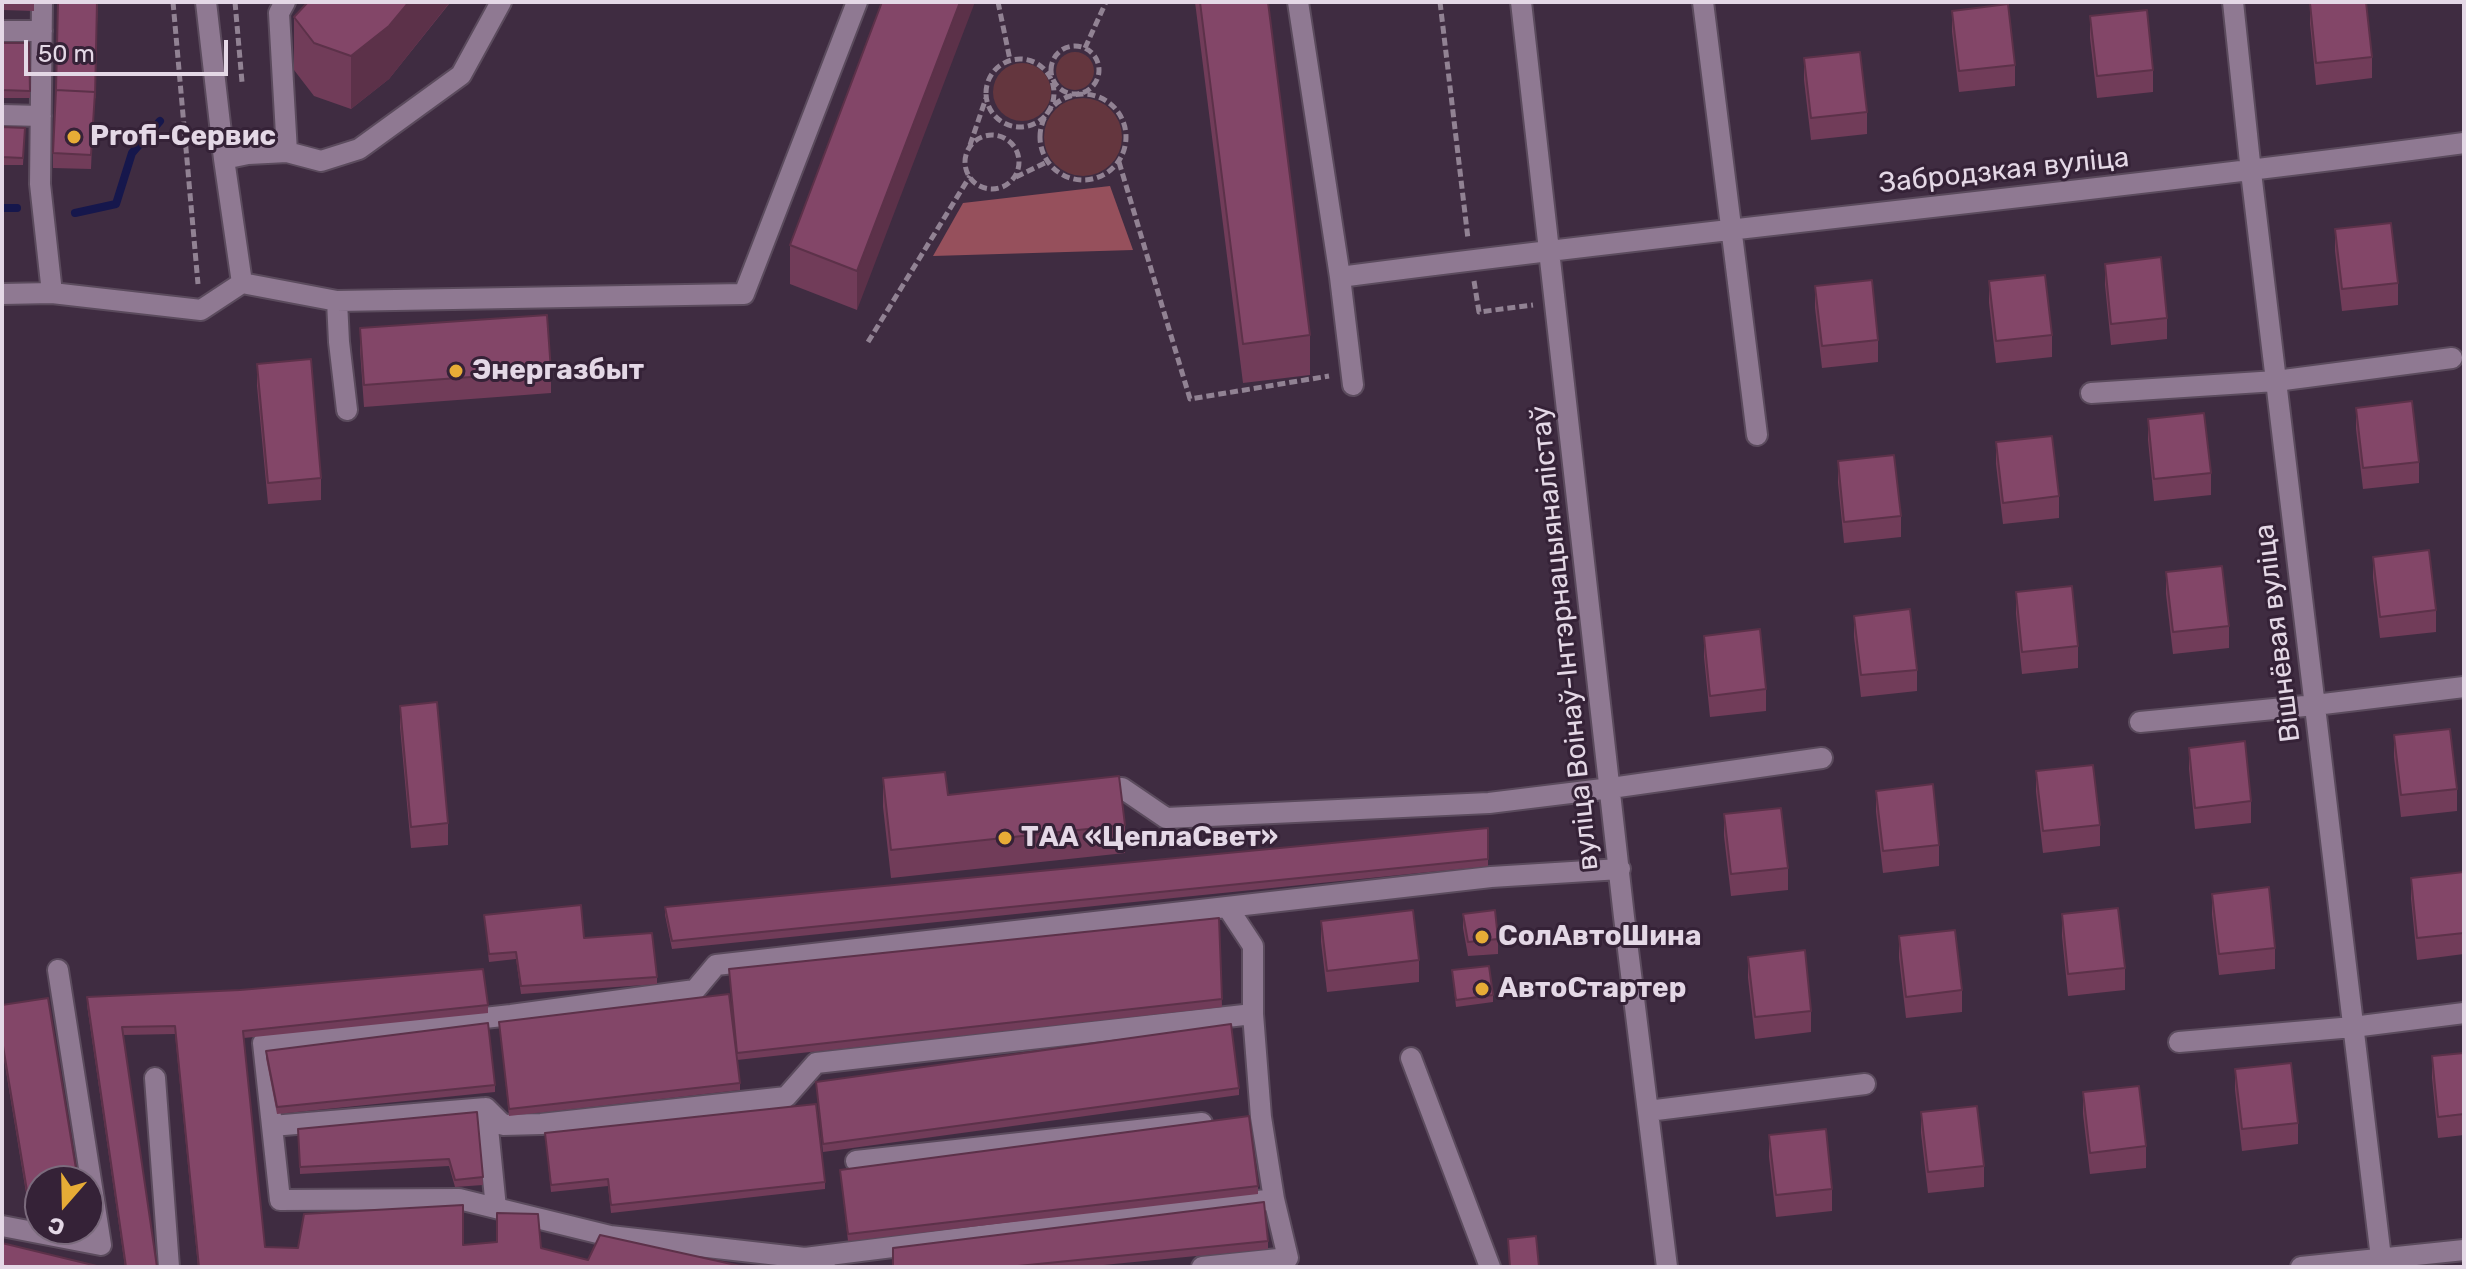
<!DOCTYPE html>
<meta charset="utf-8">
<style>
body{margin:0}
#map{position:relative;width:2466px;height:1269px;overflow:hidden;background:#3f2c41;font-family:Rubik,sans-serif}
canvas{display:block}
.frame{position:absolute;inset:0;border:4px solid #e4d8e6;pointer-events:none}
.north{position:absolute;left:24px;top:1165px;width:80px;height:80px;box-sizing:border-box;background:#352237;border:2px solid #7b6b7d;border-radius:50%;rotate:200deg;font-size:22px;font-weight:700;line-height:32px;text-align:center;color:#e4d8e6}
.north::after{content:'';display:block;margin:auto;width:28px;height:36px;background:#e7ac36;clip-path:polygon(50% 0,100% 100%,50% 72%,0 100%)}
.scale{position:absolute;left:24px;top:40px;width:204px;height:36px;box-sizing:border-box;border:4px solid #e4d8e6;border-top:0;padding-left:10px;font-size:24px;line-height:28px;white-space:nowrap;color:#e4d8e6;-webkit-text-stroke:6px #352237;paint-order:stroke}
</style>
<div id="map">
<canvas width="2466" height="1269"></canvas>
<div class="frame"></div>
<div class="north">С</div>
<div class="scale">50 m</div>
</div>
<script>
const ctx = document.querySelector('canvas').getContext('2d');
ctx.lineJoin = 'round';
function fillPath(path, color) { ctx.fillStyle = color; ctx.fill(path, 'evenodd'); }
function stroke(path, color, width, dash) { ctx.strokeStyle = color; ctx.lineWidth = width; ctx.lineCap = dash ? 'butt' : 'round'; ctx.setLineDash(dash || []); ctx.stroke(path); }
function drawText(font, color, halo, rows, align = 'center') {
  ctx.font = font + ' Rubik,sans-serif'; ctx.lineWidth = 6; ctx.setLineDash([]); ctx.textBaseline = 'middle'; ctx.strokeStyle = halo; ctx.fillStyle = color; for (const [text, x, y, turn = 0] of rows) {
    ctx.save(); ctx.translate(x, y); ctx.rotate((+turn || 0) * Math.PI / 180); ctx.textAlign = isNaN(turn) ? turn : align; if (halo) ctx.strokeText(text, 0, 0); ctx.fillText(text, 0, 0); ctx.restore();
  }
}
const green = new Path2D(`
 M1056 71a19 19 0 1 1 38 0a19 19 0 1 1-38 0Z
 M993 92a29 29 0 1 1 58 0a29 29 0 1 1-58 0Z
 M1044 137a39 39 0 1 1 78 0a39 39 0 1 1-78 0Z`);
const forest = new Path2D(`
 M1110,186L1133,250L933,256L963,203Z`);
const stream = new Path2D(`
 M2,208H17
 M75,213L116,204L132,153L160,121`);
const path = new Path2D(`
 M173,2L198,284
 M235,2L242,82
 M998,2L1010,60
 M1440,2L1468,239
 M1051 70a24 24 0 1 1 48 0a24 24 0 1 1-48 0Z
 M1085,48L1106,2
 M986 93a34 34 0 1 1 68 0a34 34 0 1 1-68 0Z
 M1040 137a43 43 0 1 1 86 0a43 43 0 1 1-86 0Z
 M965 162a27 27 0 1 1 54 0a27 27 0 1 1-54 0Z
 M970,145L986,98
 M1119,162L1190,399L1329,376
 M1016,177L1047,162
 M1474,281L1479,312L1533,305
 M868,342L970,176`);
const minor = new Path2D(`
 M42,2L40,184L52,293
 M206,2L224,159L242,283
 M285,2L279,13L287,152
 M1298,2L1340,277C1714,228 2090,193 2464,143
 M1521,2L1624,917L1667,1267
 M1703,2L1757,435
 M2233,2L2251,172L2381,1258
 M2,31H42
 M2,115L41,116
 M224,159L248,154L287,152L321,161L359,149L461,75L501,2
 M1340,277L1353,385
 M2,294L52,293L201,310L242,283L337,301L744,294L857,2
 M337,301L339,342L347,410
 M2091,393L2276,381L2452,358
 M2140,722L2315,705L2464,687
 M1095,791L1122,788L1166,818L1489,803L1611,788L1822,758
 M2179,1042L2353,1027L2464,1013
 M1411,1058L1490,1267
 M155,1078L169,1267
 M486,1108L496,1208
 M1648,1111L1865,1084
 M272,1126L486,1108L503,1125L541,1124L786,1097L816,1063L1253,1014
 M856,1161L1202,1123
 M2,1226L101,1245L58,970
 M805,1258L1274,1199
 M825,1267L805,1258L610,1236L459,1199L280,1200L263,1043L511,1015L695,990L716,965L1491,877L1620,869
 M1202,1267L1288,1258L1274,1199L1261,1117L1253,1014V946L1228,908
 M2301,1267L2464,1250`);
const wall = new Path2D(`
 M2,2H34V11L2,10Z
 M98,2L91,169L53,168V153Z
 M882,2L857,310L790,284V245Z
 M1195,2H1268L1310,335V375L1243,383Z
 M2462,2H2464V24Z
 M2310,3L2372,57V78L2316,85L2310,24Z
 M449,4L389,79L351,109L314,96L294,70V17Z
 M1952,11L2015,65V86L1959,92L1952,32Z
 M2090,16L2153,70V92L2097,98L2090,38Z
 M2,43H29L30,98H2Z
 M1804,58L1867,112V134L1811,140L1804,80Z
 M2,127L25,128L23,165H2Z
 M2335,229L2398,283V305L2342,311L2335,251Z
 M2105,264L2167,318V339L2111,345L2105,285Z
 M1989,281L2052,335V357L1996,363L1989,303Z
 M1815,286L1878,340V362L1822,368L1815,308Z
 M360,328L551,371V393L364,407L360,350Z
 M257,364L321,478V500L268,504L257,386Z
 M2356,408L2419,462V483L2363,489L2356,429Z
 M2148,419L2211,473V495L2154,501L2148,440Z
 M1996,442L2059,496V518L2003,524L1996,464Z
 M1838,461L1901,516V537L1844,543L1838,483Z
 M2373,557L2436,610V632L2380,638L2373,578Z
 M2166,572L2229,626V648L2173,654L2166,594Z
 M2016,592L2078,646V668L2022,674L2016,614Z
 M1854,616L1917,670V691L1861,697L1854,637Z
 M1704,636L1766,689V711L1710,717L1704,657Z
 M400,706L448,823V845L411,848L400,727Z
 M2394,735L2457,789V811L2401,817L2394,757Z
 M2189,748L2251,801V823L2195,829L2189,769Z
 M2036,771L2100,825V846L2043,853L2036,792Z
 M883,778L948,795L1125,825V853L891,878L883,807Z
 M1876,791L1939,845V866L1883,873L1876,812Z
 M1724,814L1788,868V890L1731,896L1724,836Z
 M1488,828V866L672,949L665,915V907Z
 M2464,872V954L2417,960L2411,899V878Z
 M2212,894L2275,948V969L2219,975L2212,915Z
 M1463,914L1498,939V954L1468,956L1463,928Z
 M2062,914L2125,968V990L2068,996L2062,936Z
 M484,915L584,938L657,977V984L521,994L516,959L489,962Z
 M1219,918L1222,1007L737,1060L729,969Z
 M1321,921L1419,960V982L1327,992L1321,942Z
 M1899,936L1962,990V1012L1906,1018L1899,958Z
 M1748,957L1811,1011V1032L1755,1039L1748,978Z
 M1452,970L1493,995V1002L1456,1007Z
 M87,997L488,1005V1013L244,1038L265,1247L298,1248L463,1245L541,1248L588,1260L745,1267H198L175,1034L123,1035L157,1267H125L87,1005Z
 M2,1005L40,1181V1221L31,1223L2,1047Z
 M499,1022L740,1083V1090L509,1116Z
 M266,1051L495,1085V1092L277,1114L266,1058Z
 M2464,1053V1135L2438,1138L2432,1078V1056Z
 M2235,1069L2298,1123V1144L2242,1151L2235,1090Z
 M816,1082L1239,1088V1095L823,1152Z
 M2083,1092L2146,1146V1168L2090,1174L2083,1114Z
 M477,1112L483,1185L455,1187L449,1166L300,1174L298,1129Z
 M1921,1112L1984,1166V1187L1928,1193L1921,1133Z
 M545,1133L825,1182V1189L611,1213L608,1186L551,1192Z
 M1769,1135L1832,1189V1211L1776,1217L1769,1157Z
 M840,1170L1258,1186V1194L848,1241Z
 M1268,1241V1249L1083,1267H893Z`);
const shadedWall = new Path2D(`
 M409,2H450L389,79L351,109V56Z
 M960,2H975L857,310V271Z`);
const building = new Path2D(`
 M2,2H34V3H2Z
 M58,2H97L95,98V92L56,90Z
 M308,2H409L389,26L351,56L314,43L294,17Z
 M882,2H960L857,271L790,245Z
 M1200,2H1268L1310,335L1243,344Z
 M2317,2H2366L2372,57L2316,63L2310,3Z
 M2008,4L2015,65L1959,71L1952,11Z
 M2147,10L2153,70L2097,76L2090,16Z
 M2,43H29L30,91L2,90Z
 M1860,52L1867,112L1811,118L1804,58Z
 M56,90L95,92L91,155L53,153Z
 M2,127L25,128L23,158L2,157Z
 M2391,223L2398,283L2342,289L2335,229Z
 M2161,257L2167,318L2111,324L2105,264Z
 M2045,275L2052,335L1996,341L1989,281Z
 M1872,280L1878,340L1822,346L1815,286Z
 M547,315L551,371L364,385L360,328Z
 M311,359L321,478L268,483L257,364Z
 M2412,401L2419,462L2363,468L2356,408Z
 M2204,413L2211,473L2154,479L2148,419Z
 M2052,436L2059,496L2003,503L1996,442Z
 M1894,455L1901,516L1844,522L1838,461Z
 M2429,550L2436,610L2380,617L2373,557Z
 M2222,566L2229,626L2173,632L2166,572Z
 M2072,586L2078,646L2022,652L2016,592Z
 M1910,609L1917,670L1861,675L1854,616Z
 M1760,629L1766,689L1710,696L1704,636Z
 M437,702L448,823L411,827L400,706Z
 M2450,729L2457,789L2401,795L2394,735Z
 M2245,741L2251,801L2195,808L2189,748Z
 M2093,765L2100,825L2043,831L2036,771Z
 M945,772L948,795L1119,776L1125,825L891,850L883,778Z
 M1933,784L1939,845L1883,851L1876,791Z
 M1781,808L1788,868L1731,874L1724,814Z
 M1488,828V859L672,941L665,907Z
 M2464,872V933L2417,938L2411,878Z
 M2269,887L2275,948L2219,954L2212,894Z
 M581,905L584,938L652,933L657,977L521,986L516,952L489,954L484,915Z
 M2118,908L2125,968L2068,974L2062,914Z
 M1413,910L1419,960L1327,971L1321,921Z
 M1495,910L1498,939L1468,942L1463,914Z
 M1219,918L1222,999L737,1053L729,969Z
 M1955,930L1962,990L1906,997L1899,936Z
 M1805,950L1811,1011L1755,1017L1748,957Z
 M1489,966L1493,995L1456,1000L1452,970Z
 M483,969L488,1005L243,1031L265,1247L298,1248L304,1214L463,1205V1245L497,1242V1213L538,1214L541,1248L588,1260L600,1235L745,1267H199L175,1026L122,1027L157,1267H126L87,997L240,990Z
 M729,994L740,1083L509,1109L499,1022Z
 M48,998L78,1181H40V1214L31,1215L2,1040V1005Z
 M488,1023L495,1085L277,1107L266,1051Z
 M1231,1024L1239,1088L823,1144L816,1082Z
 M2464,1053V1114L2438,1117L2432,1056Z
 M2291,1063L2298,1123L2242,1129L2235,1069Z
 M2139,1086L2146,1146L2090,1153L2083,1092Z
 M816,1104L825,1182L611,1205L608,1179L551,1185L545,1133Z
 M1977,1106L1984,1166L1928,1172L1921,1112Z
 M477,1112L483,1177L455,1180L449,1159L300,1167L298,1129Z
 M1249,1116L1258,1186L848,1234L840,1170Z
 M1826,1129L1832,1189L1776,1195L1769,1135Z
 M1264,1202L1268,1241L1008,1267H893V1248Z
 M1536,1236L1539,1267H1510L1508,1239Z
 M2,1243L101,1267H2Z`);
const markers = [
 [74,137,8,"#e7ac36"],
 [456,371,8,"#e7ac36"],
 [1005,838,8,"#e7ac36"],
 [1482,937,8,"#e7ac36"],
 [1482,989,8,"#e7ac36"]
];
const poiNames = [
 ["Profi-Сервис",90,137],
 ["Энергазбыт",472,371],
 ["ТАА «ЦеплаСвет»",1021,838],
 ["СолАвтоШина",1498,937],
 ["АвтоСтартер",1498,989]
];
const streetNames = [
 ["Забродзкая вуліца",2004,171,-6],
 ["Вішнёвая вуліца",2278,633,-97],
 ["вуліца Воінаў-Інтэрнацыяналістаў",1565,638,-96]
];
fillPath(green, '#64363e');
fillPath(forest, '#96505c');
stroke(stream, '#16174c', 8);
stroke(minor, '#5b4b5d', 24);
stroke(path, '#918293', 5, [8, 4]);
stroke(minor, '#8f7992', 20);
fillPath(wall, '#713c59');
fillPath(shadedWall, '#5c3149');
fillPath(building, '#834668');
stroke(building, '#5c3149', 2);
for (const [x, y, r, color] of markers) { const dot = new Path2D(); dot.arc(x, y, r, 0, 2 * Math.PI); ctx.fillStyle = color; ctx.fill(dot); stroke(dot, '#352237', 3); }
drawText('bold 28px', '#e4d8e6', '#352237', poiNames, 'left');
drawText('28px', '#e4d8e6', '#352237', streetNames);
</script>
